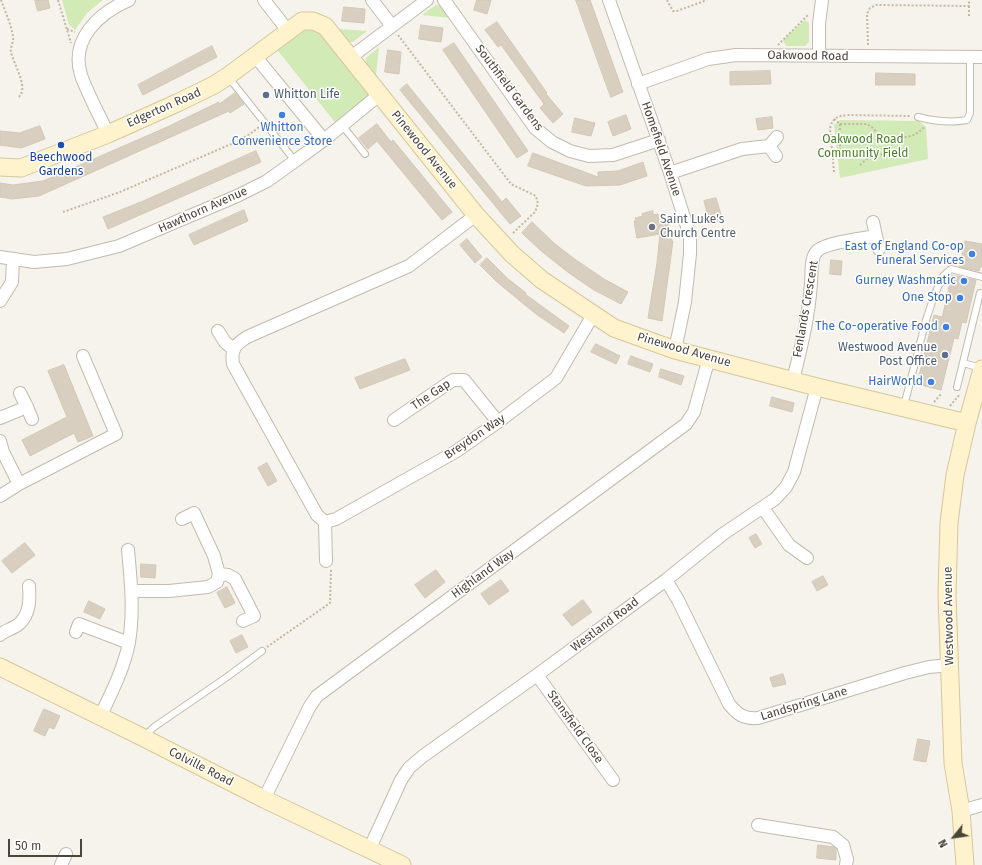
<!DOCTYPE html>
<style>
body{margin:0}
#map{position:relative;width:982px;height:865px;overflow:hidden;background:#f6f3ec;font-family:"Fira Sans",sans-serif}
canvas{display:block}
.north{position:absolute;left:934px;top:817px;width:40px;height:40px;-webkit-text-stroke:3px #fff;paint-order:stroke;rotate:240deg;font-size:11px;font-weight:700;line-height:16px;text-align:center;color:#4b4439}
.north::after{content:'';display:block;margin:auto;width:14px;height:18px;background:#4b4439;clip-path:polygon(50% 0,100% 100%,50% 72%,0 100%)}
.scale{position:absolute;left:8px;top:839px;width:74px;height:18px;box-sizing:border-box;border:2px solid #4b4439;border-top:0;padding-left:5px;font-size:12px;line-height:14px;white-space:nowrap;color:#4b4439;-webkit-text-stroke:3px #fff;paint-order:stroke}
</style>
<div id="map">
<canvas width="982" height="865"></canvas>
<div class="north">N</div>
<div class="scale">50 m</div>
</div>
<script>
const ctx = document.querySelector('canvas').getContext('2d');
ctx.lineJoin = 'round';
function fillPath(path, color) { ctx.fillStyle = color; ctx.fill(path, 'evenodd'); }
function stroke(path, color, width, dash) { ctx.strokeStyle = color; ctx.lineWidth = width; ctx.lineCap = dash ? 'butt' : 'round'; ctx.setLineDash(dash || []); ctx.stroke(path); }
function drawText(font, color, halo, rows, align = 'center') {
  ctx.font = font + ' "Fira Sans",sans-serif'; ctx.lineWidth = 3; ctx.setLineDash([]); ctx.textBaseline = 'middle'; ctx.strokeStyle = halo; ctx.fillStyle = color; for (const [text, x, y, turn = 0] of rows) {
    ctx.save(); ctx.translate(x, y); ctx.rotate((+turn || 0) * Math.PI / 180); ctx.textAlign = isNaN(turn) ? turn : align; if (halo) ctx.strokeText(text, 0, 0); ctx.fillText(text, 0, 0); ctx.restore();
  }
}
const green = new Path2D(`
 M62,0H103L87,13L75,30L69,25Z
 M436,5L442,6L450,18L422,15Z
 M805,20L809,23V42L805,46H786L783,40Z
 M312,24L376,95L338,126L274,46Z
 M339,29L367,31L353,42H350Z
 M379,47L376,75L366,63V58Z
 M840,120L919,121L926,127L928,159L840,178L834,125Z`);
const building = new Path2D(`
 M35,0H48L50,8L38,11Z
 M477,0H491L487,14L474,10Z
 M576,0H590L623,92L611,97Z
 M344,7L365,9L364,23L342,21Z
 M497,22L547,93L546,94L563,114L553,123L540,108L544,104L520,71L501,45L498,47L485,30Z
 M421,25L443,28L441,42L419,39Z
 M454,43L528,151L517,158L443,50Z
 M212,46L217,57L143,95L138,85Z
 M388,50L401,52L399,74L385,72Z
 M770,71L771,84L730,85V72Z
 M876,73L915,74V85H876Z
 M407,84L502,202L506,198L521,216L510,224L400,90Z
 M235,93L244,104L230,113L229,111L39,196L12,199L0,197V183L13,185L43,181L165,128L219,102V104Z
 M626,115L631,129L613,136L608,122Z
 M772,117L773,128L758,130L756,119Z
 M575,118L595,123L591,136L572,132Z
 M377,124L391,142L393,140L452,212L442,220L377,141L368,149L359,138Z
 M40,126L45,139L21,148L0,145V131L19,133Z
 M256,151L261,162L108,229L103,217L141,202Z
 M533,153L598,177V172L618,171L643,162L647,176L620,185L586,186L528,166Z
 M716,198L723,221L710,224L704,201Z
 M244,210L248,221L194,245L189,235Z
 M653,211V215L658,214L659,222L668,221L672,241H673L662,321L648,318L657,263L660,234L637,238L634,221L636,220L635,218L643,216L642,214Z
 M532,222L555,244L576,260L604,279L628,292L621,304L594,290L569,273L540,250L522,233Z
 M467,239L482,257L475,263L460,245Z
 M965,241L982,244V267H980L979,271L960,267Z
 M487,258L507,278L526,293L525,294L569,326L564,333L536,314L497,282L480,265Z
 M831,260L842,261L841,275L830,274Z
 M952,275L976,280L966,323L962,322L958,339L954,338L941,390L917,384L934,315L942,317Z
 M596,344L620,356L616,364L591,352Z
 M631,356L653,364L650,372L628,364Z
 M405,359L410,370L360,389L355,378Z
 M64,365L93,436L78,442L74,433L30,456L22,440L67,417L48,371Z
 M661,369L684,376L681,385L659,377Z
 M772,397L794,403L792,412L770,406Z
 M267,463L277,481L268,486L258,468Z
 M756,534L762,544L755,548L749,538Z
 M25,543L35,555L12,573L2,561Z
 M141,564L156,565L155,578L141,577Z
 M436,570L445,582L425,598L415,585Z
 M823,576L828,585L817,591L812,582Z
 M501,580L509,591L489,605L481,594Z
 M227,587L235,603L225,608L217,593Z
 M583,600L592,612L572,626L563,615Z
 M89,601L105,609L100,619L84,612Z
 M242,635L248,647L236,653L230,641Z
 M783,674L786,684L773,687L770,678Z
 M44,709L60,716L54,729L49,727L45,736L34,731Z
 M918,739L930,741L926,762L914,760Z
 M818,845L834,847L836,849V860L817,858Z`);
const path = new Path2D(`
 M1,0C5,11 11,24 13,36C14,42 10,47 11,52C13,63 31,91 17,98
 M58,0L71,43
 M667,0L673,11H677L707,0
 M969,6V17
 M67,29L75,32
 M398,35L511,184L536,196L538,204L535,212L512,234
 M778,45L809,14
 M868,45L867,14L870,8L876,5L969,6V0
 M834,119L840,124H867L873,128L884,141L893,142
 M840,124V154
 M860,165L868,158L873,155L885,154L893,142L901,137C911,138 919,133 925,126
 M834,172L830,128C833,118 837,116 847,115L911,116
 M63,212L120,192L236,142L250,134L259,127
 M934,402L942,393
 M950,406L960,394
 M267,647L330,603L331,570`);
const lane = new Path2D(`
 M229,78L295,161
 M918,117C934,121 951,123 967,120L970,113V57
 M342,125L365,154
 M963,363L981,368
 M957,387L980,293L982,294
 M904,406L926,320L934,296L943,276L951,269L982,277
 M145,736L154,727L227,677L262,651`);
const street = new Path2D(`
 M264,0L288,31
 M372,0L392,26
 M444,0L535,128L552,142L570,151L589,156L613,155L659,140
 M609,0L670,173L690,236V254L685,302L675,350
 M255,56L324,140
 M819,56V24L822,0
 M351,57L427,0
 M638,84L708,59L736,55L982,57
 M108,134C99,114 88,95 81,75C70,39 99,13 129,0
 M769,146L776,156
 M670,173L742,149L769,146L777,137
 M476,215L409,266L247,337C234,346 231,348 233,364L317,515L325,522L336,519L455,452L498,422L556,378L593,315
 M876,236L879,249
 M0,257L34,262L67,259L119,246L237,196L267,181L295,161L324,140L379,95
 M0,301L12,282L13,259
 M218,331L225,342L234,350
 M793,380C801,348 809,316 811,283C812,274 810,258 817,251C825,243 863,238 876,236L873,222
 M27,407L32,419
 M0,418L27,407L20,393
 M394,420L453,380H464L498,422
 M0,441L3,452L19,484
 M0,496L19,484L116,434L83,356
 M763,508L789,545L807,558
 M325,522L326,561
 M219,574L228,575L235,579L254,616L243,621
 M666,580L678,600L729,704C738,715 744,719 758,718L905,673L929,667L950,665
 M132,591H169L208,587L217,582L219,574L214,556L194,513L182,519
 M76,632L79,624L129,643
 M0,635C5,630 13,629 19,624C30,614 30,599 29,586
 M537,675L613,780
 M100,717C111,694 125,666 129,642C134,612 131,581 128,550
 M264,799L310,706L317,696L686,424L694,412L709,358
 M961,811L982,805
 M758,825L833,837L843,845L847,859L846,865
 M369,850L401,780L409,768L423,756L537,675L666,580L723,534L775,499L786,487L794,472L817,387
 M61,865L66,854`);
const secondary = new Path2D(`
 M0,167L21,168L108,134L177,103L214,85L228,76L302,21H313L325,26L476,215L512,254L542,280L614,328L675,350L817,387L967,423
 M0,667L144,738L264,799L402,865
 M965,865L961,811L953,763L947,595L949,523L955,475L967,423L982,369`);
const markers = [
 [266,95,4,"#5c6f8a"],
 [282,115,4,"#3f7fe0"],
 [61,145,4,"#1a4fb4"],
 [652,227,4,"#6b7280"],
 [972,254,4,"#3f7fe0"],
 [964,281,4,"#3f7fe0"],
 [960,298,4,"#3f7fe0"],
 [946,327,4,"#3f7fe0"],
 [945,355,4,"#5c6f8a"],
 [931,382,4,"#3f7fe0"]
];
const streetNames = [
 ["Oakwood Road",808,56,1],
 ["Southfield Gardens",509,88,53],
 ["Edgerton Road",164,108,-24],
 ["Homefield Avenue",661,149,71],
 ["Pinewood Avenue",424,150,51],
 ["Hawthorn Avenue",203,210,-24],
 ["Fenlands Crescent",806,309,-80],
 ["Pinewood Avenue",684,350,16],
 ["The Gap",431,395,-34],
 ["Breydon Way",475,437,-34],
 ["Highland Way",483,574,-36],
 ["Westwood Avenue",949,616,-91],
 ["Westland Road",605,625,-37],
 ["Landspring Lane",804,704,-17],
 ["Stansfield Close",575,727,54],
 ["Colville Road",201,767,27]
];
const serviceNames = [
 ["Whitton Life",274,95],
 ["Westwood Avenue",937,348,"right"],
 ["Post Office",937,362,"right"]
];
const shopNames = [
 ["Whitton",282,128,"center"],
 ["Convenience Store",282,142,"center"],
 ["East of England Co-op",964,247],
 ["Funeral Services",964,261],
 ["Gurney Washmatic",956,281],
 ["One Stop",952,298],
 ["The Co-operative Food",938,327],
 ["HairWorld",923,382]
];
const parkNames = [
 ["Oakwood Road",863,140],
 ["Community Field",863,154]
];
const transitNames = [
 ["Beechwood",61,158],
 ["Gardens",61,172]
];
const worshipNames = [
 ["Saint Luke's",660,220],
 ["Church Centre",660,234]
];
fillPath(green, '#d2eab5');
fillPath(building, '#d8cfc1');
stroke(building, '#d3c7b4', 1);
stroke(lane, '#c2bbae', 8);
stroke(street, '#c2bbae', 14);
stroke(secondary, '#d6c79b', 19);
stroke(path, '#c4b79f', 2, [2, 2]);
stroke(lane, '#fff', 6);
stroke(street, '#fff', 12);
stroke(secondary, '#fff3cd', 17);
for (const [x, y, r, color] of markers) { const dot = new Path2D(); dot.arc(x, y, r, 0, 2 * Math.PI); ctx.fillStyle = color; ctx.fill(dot); stroke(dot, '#fff', 1.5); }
drawText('12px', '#4b4439', '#fff', streetNames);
drawText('12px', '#4e5e75', '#fff', serviceNames, 'left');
drawText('12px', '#366cbe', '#fff', shopNames, 'right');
drawText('12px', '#4a7f2a', '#fff', parkNames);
drawText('12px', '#164399', '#fff', transitNames);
drawText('12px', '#5b616d', '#fff', worshipNames, 'left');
</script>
